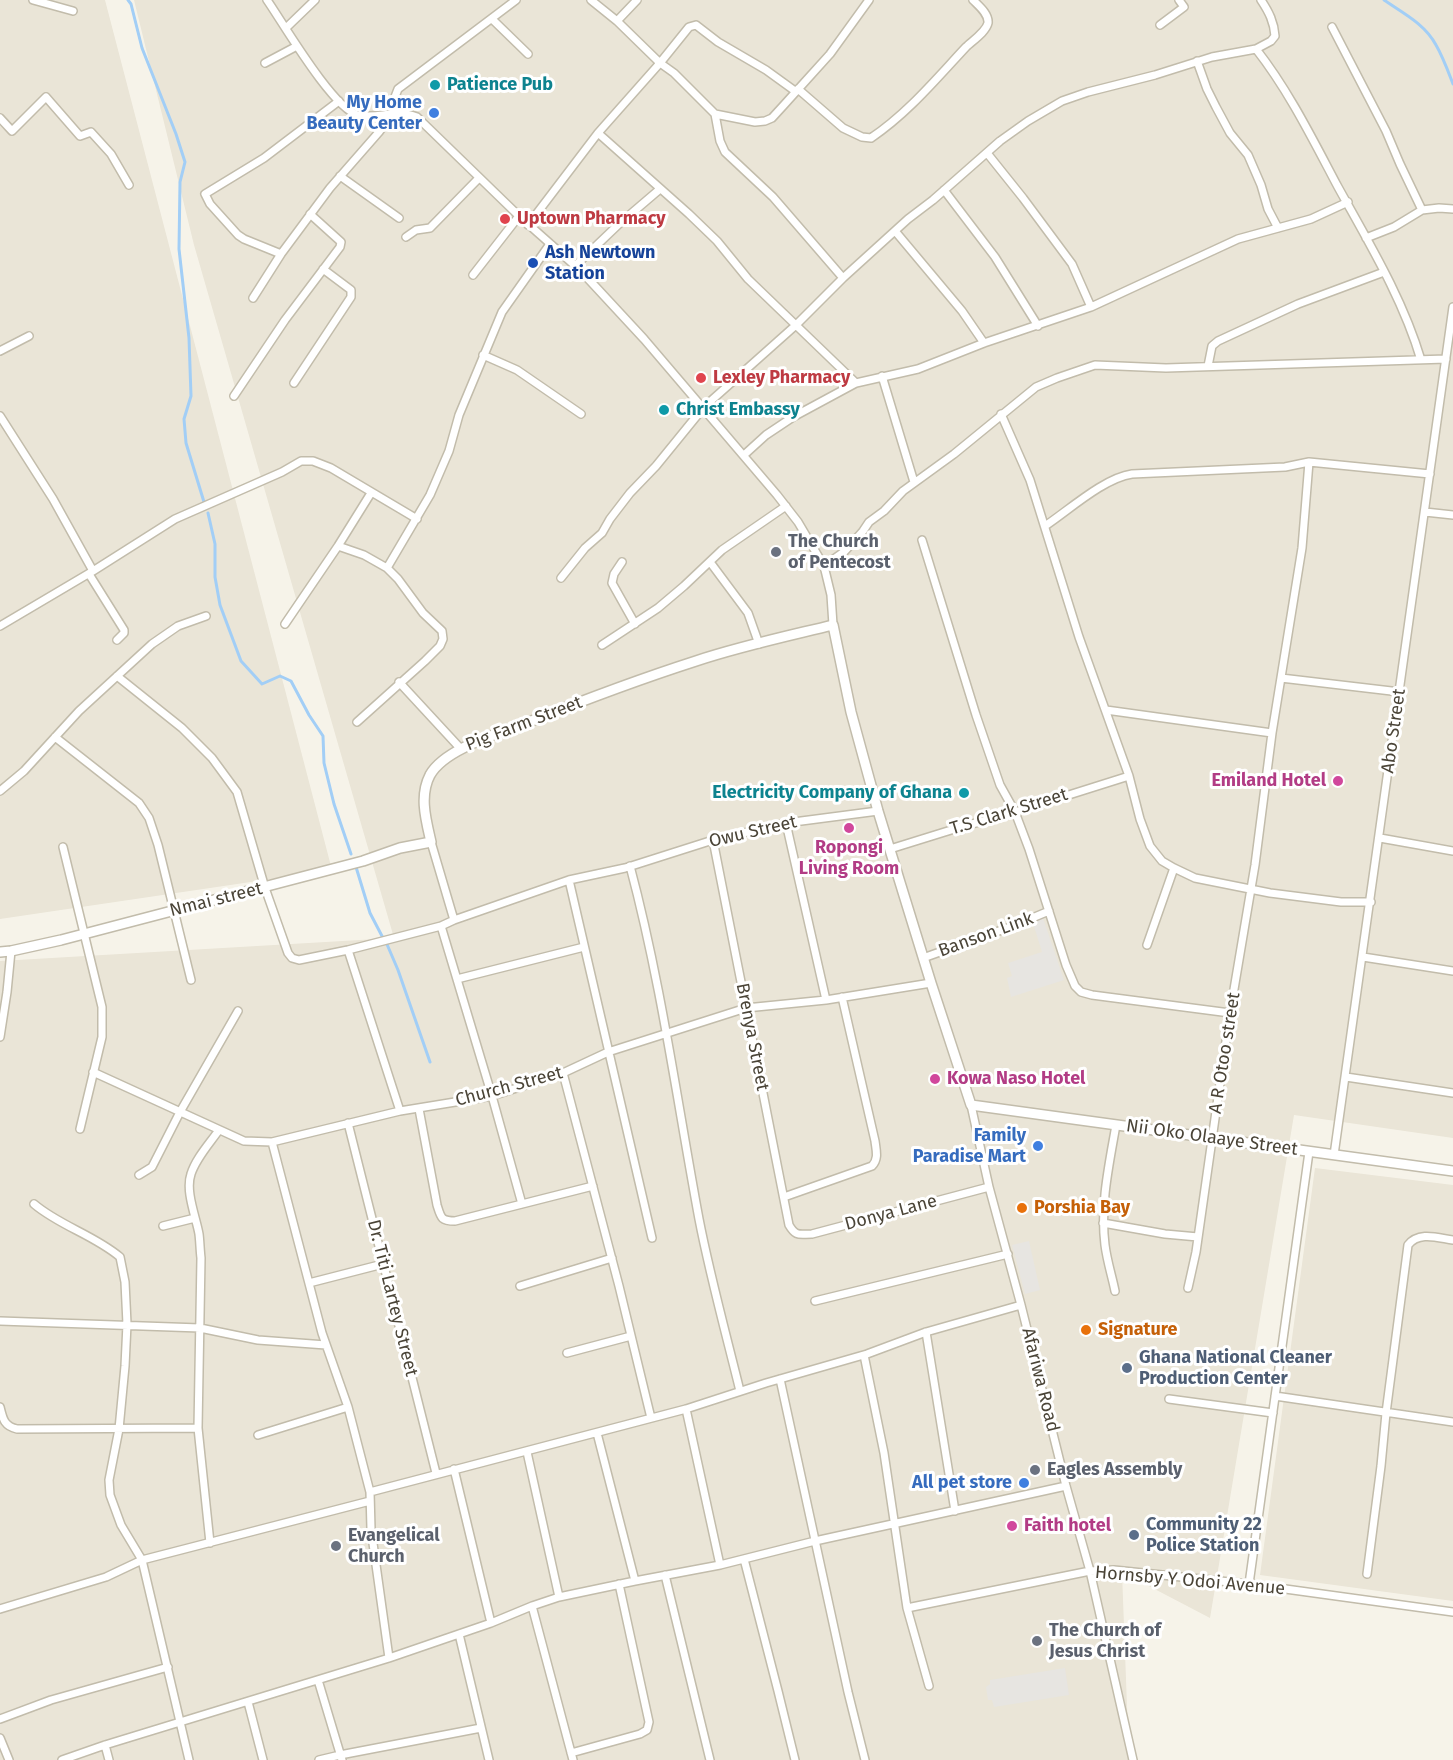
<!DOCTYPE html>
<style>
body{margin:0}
canvas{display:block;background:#f6f3e9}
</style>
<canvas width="1453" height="1760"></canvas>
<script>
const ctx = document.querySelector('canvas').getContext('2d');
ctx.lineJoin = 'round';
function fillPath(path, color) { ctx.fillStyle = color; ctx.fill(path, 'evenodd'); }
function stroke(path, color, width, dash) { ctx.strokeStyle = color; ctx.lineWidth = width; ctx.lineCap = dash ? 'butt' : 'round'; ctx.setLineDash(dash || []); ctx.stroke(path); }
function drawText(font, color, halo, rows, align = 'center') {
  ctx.font = font + ' "Fira Sans",sans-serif'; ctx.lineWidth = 6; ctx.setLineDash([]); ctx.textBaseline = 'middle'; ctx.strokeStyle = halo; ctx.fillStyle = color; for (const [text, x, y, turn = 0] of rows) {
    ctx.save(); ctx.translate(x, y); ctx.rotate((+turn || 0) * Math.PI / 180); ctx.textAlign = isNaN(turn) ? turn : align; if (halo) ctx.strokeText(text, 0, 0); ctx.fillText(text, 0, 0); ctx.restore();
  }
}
const residential = new Path2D(`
 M0,0H105L332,870L0,919Z
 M134,0H1453V1138L1294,1115L1210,1618L1122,1572L1129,1760H0V961L394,938L194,245Z
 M1315,1168L1453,1185V1601L1260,1575Z`);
const parking = new Path2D(`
 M1043,918L1064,980L1011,997L1007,978L1012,976L1008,963L1042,952L1033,923Z
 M1029,1241L1040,1290L1025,1294L1012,1245Z
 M1065,1668L1069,1695L994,1707L992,1700H988L986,1687L990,1684V1680Z`);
const stream = new Path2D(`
 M128,0L131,4L142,48L176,134L185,162L180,182L179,249L189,338L191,396L184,419L186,443L204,502
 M1384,0C1403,13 1425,24 1436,45C1443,57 1448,71 1453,84
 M208,513L215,544V577L220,605L241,661L262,684L280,676L291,681L309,715L323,736L324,763L334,804L351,854
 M356,867L370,913L383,938
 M386,942L398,970L430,1062`);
const minor = new Path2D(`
 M33,0L73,11
 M267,0C283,23 333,109 358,115C378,120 394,108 417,117L519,216L581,271L644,339L777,495L798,522L824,566L831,595L833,625
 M591,0L617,21L660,63L689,27L696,25L718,42L766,70L795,91
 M492,19L528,54
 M617,21L637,0
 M1160,25L1184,7L1179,0
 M1332,27L1386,131L1400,164L1422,210
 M286,28L315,0
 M1256,49C1289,91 1313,140 1338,187C1369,243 1403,299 1421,360
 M1197,61L1207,89L1216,107L1230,133L1248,155L1261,185L1268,209L1278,228
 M265,63L297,46
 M798,89L843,128L862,137L871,138C908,113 936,79 966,47C972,41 986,32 988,23C989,14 979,6 973,0
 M715,114L720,141L725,152L773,197L843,278
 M0,118L12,131L46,97L80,136L91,132L111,154L129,185
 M598,133L689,214L717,241L748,279L856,383
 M987,153L1023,198L1072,264L1091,307
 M340,176L399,218
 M944,190L995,257L1038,326
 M528,225L598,133L660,63L674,73L715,114L755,122L765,121L772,118L783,106L830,54L869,0
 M895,231L962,311L984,343
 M406,237L416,230L430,228L479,178
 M1366,238L1394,227L1422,210L1439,208L1453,209
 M281,254L244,239L238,235L210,204L205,194L264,158L339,101
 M575,266L619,224L660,189
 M473,275L519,216
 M253,298L281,254L330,188L379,132L393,113V102L398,89L516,0
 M0,351L29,336
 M483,355L517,370L581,414
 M1208,366L1212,346L1218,341L1298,304L1384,272
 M882,376L914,482
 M294,383L351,297V290L323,269
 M234,396L285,320L340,247L341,242L310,214
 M1001,414L1030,480L1079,637L1129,776L1140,819L1150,846L1162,861L1174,868L1195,878L1270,893L1341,902H1371
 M0,416L53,499L93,571
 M744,455L766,435L793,417L856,383L918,369L984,343L1091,307L1238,239L1311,219L1348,202
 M1425,512L1453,515
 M1045,526C1069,510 1104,478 1132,474L1285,467L1309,462L1430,474
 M922,540L976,715L1000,785L1015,812L1029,849L1066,965L1075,986L1081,992L1092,995L1230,1013
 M338,546L364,555L387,568L398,579L423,613L442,631L443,639L440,646L425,661L357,722
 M622,562L614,574L612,583L635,624
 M710,562L748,613L759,644
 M824,566L845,551L863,531L869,522L884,511L903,491L954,454L1036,387L1057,378L1095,365L1166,368L1446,359
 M387,568L430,495L449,451L459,415L502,312L550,244
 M89,574L124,630V633L117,640
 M561,578L585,548L602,533L610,519L630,493L656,466L704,407L796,325L843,278L908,219L933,200L1000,141L1028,121L1062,101L1088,92L1155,75L1212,57L1256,49L1271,41L1275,36C1274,22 1269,12 1261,0
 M285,624L338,546L371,493
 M0,626L93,571L175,519L282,472L301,461H313L331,468L417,519
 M602,645L658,608L684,586L722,550L786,506
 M117,676L182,728L212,758L237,792L265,888L288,953L292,958L299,960L348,950L441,926L454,920
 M1281,678L1400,692
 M399,682L460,748
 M1106,710L1272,733
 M55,737L139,803L149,818L158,845L191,980
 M0,791L24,771L79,711L152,644L178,626L206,616
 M786,823L826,1000
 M1380,838L1453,851
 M713,840L789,1225C796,1237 799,1234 812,1234L989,1187
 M431,842L454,920L569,880L625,868L713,840L786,823L878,811
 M63,847L102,1007V1037L80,1129
 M890,849L964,826L999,817L1129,776
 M630,866C661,982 677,1101 699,1219C710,1276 726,1334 740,1391
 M569,880L652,1238
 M441,926L492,1096L522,1204
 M1147,945L1174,868
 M348,950L400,1111
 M1363,957L1453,971
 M923,958L1013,926L1049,911
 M457,979L584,947
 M0,1037L7,992L11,951
 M93,1072L244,1141L272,1142L400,1111L492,1096L563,1073L608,1052L746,1008L826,1000L931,983
 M563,1073L619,1286L651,1418
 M1346,1077L1453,1093
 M971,1105L989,1187L1021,1305L1066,1486L1090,1571L1133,1760
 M419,1109L437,1205C441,1218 441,1221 455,1221L593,1186
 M348,1123L436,1473
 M272,1142L322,1333L348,1407L370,1492L371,1529L389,1658
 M1334,1155L1453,307
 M139,1175L152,1167L180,1112L238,1011
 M784,1197L872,1166C879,1159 876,1150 875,1141L842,997
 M34,1204C60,1226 94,1235 120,1257L125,1282L127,1324L125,1366L119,1429L109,1480L110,1495L121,1525L142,1560L189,1760
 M1103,1223L1165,1234L1198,1237
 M163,1226L195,1218
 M309,1283L383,1264
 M520,1286L612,1258
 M1188,1288L1196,1252L1230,1013L1255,865L1272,733L1302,548L1309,462
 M1115,1291C1112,1276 1107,1261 1105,1245C1100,1205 1109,1165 1116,1125
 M815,1301L1008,1254
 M0,1321L200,1328L258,1340L326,1345
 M926,1332L955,1511
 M567,1353L631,1336
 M864,1355L884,1453L907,1608L1090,1571L1114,1570L1249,1584L1453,1612
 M780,1379L848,1692L865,1760
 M1275,1396L1453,1422
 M1169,1399L1273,1413
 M0,1407C3,1419 4,1426 17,1429L198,1428
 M686,1409L720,1565
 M597,1433L635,1581
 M258,1435L348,1407
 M527,1452L559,1597
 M454,1469L491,1623
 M370,1492L686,1409L766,1383L867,1354L926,1332L1021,1305
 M210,1543L198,1428L201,1258C200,1250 200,1242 199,1234C196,1217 185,1191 191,1174C196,1158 210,1143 219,1130
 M744,1559L778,1691L795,1760
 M1367,1574L1381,1466L1386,1413L1408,1245C1419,1231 1438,1238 1453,1240
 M665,1575L710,1760
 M1249,1584L1309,1152
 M532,1606L573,1760
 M907,1608L929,1686
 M0,1609L106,1577L142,1560L370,1501
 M459,1634L489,1760
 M318,1680L342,1760
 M248,1702L263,1760
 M0,1719L51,1700L168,1667
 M0,1738L9,1760
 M105,1745L109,1760
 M571,1753L640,1734L647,1730L649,1722L619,1584
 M62,1760L105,1745L389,1658L491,1623L532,1606L559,1597L635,1581L720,1565L815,1541L1066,1486
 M319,1760L340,1755L481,1728`);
const tertiary = new Path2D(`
 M0,952L11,951L61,940L363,861L400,848L431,842C426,820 419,796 430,775C445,748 501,733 529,722C584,700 640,679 696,661C741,646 788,636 833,625L851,712L878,811L931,983L971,1105L1453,1171`);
const markers = [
 [435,85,6,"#0f9aa8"],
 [434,113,6,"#3f7fe0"],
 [505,219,6,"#e0444e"],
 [533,263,6,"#1a4fb4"],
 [701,378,6,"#e0444e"],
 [664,410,6,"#0f9aa8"],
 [776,552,6,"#6b7280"],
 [1338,781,6,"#d1479c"],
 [964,793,6,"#0f9aa8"],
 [849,828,6,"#d1479c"],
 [935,1079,6,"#d1479c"],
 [1038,1146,6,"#3f7fe0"],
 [1022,1208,6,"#e8710a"],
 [1086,1330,6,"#e8710a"],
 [1127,1368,6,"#5c6f8a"],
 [1035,1470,6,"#6b7280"],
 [1024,1483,6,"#3f7fe0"],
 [1012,1526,6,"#d1479c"],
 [1134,1535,6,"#5c6f8a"],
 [336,1546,6,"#6b7280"],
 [1037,1641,6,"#6b7280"]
];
const cultureNames = [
 ["Patience Pub",447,85],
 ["Christ Embassy",676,410],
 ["Electricity Company of Ghana",952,793,"right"]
];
const shopNames = [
 ["My Home",422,103],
 ["Beauty Center",422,124],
 ["Family",1026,1136],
 ["Paradise Mart",1026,1157],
 ["All pet store",1012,1483]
];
const healthNames = [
 ["Uptown Pharmacy",517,219],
 ["Lexley Pharmacy",713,378]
];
const transitNames = [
 ["Ash Newtown",545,253],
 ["Station",545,274]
];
const worshipNames = [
 ["The Church",788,542],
 ["of Pentecost",788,563],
 ["Eagles Assembly",1047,1470],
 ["Evangelical",348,1536],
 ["Church",348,1557],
 ["The Church of",1049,1631],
 ["Jesus Christ",1049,1652]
];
const streetNames = [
 ["Pig Farm Street",524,724,-21],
 ["Abo Street",1394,731,-82],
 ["T.S Clark Street",1009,812,-17],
 ["Owu Street",753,832,-13],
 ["Nmai street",216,900,-14],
 ["Banson Link",986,935,-20],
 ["Brenya Street",752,1037,79],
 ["A R Otoo street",1225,1053,-81],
 ["Church Street",509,1087,-15],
 ["Nii Oko Olaaye Street",1212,1138,8],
 ["Donya Lane",891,1213,-15],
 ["Dr. Titi Lartey Street",392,1298,76],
 ["Afariwa Road",1040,1380,76],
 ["Hornsby Y Odoi Avenue",1190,1581,5]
];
const hotelNames = [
 ["Emiland Hotel",1326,781,"right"],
 ["Ropongi",849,848,"center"],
 ["Living Room",849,869,"center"],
 ["Kowa Naso Hotel",947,1079],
 ["Faith hotel",1024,1526]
];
const foodNames = [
 ["Porshia Bay",1034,1208],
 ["Signature",1098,1330]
];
const serviceNames = [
 ["Ghana National Cleaner",1139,1358],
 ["Production Center",1139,1379],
 ["Community 22",1146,1525],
 ["Police Station",1146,1546]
];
fillPath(residential, '#eae5d7');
fillPath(parking, '#e7e5e1');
stroke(stream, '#a2cef6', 3);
stroke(minor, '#c2bcab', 10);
stroke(tertiary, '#c2bcab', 12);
stroke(minor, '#fff', 7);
stroke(tertiary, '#fff', 9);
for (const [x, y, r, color] of markers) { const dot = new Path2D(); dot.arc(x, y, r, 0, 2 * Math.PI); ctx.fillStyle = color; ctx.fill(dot); stroke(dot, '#fff', 2); }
drawText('bold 18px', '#0d838f', '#fff', cultureNames, 'left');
drawText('bold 18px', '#366cbe', '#fff', shopNames, 'right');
drawText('bold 18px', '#be3a42', '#fff', healthNames, 'left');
drawText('bold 18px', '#164399', '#fff', transitNames, 'left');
drawText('bold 18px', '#5b616d', '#fff', worshipNames, 'left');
drawText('18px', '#4a4437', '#fff', streetNames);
drawText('bold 18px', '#b23c85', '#fff', hotelNames, 'left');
drawText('bold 18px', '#c56008', '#fff', foodNames, 'left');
drawText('bold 18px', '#4e5e75', '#fff', serviceNames, 'left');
</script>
